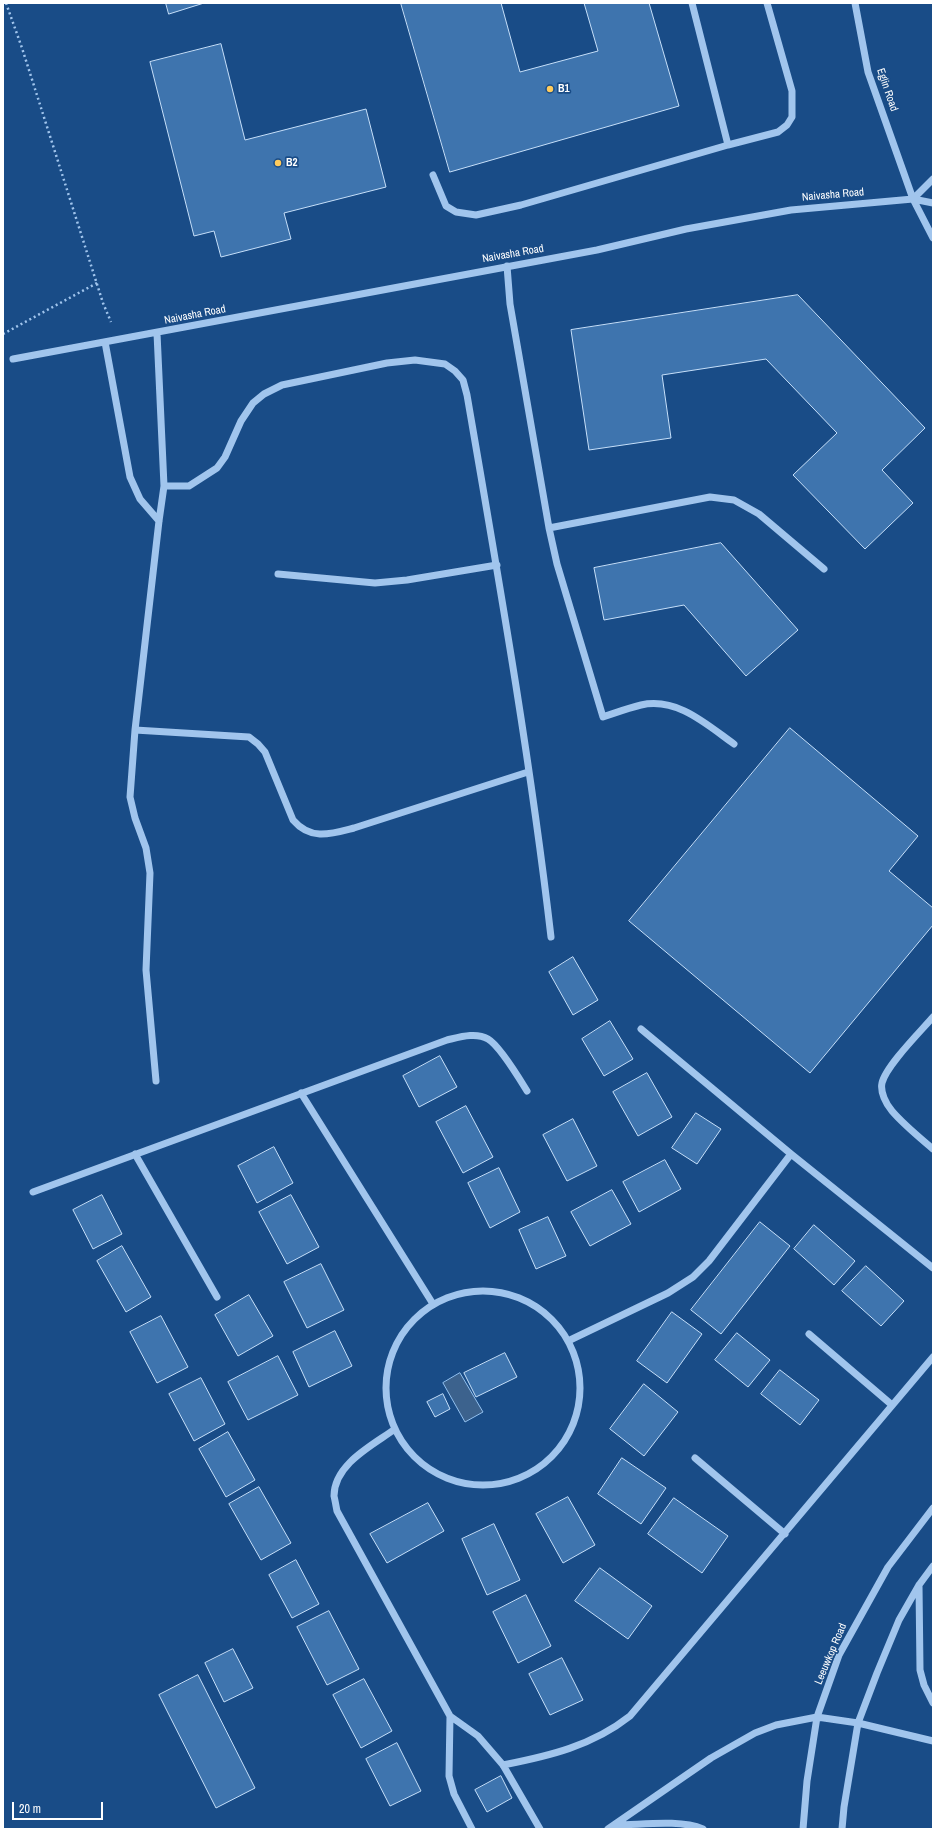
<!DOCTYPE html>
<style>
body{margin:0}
#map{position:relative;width:936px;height:1832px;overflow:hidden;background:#194c87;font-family:"Archivo Narrow",sans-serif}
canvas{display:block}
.frame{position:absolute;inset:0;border:4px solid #fff;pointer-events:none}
.scale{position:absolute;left:12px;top:1802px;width:91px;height:18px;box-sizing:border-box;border:2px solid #fff;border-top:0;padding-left:5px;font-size:12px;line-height:14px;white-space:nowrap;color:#fff;-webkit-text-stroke:3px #194c87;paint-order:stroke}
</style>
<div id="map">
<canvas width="936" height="1832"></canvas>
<div class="frame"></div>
<div class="scale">20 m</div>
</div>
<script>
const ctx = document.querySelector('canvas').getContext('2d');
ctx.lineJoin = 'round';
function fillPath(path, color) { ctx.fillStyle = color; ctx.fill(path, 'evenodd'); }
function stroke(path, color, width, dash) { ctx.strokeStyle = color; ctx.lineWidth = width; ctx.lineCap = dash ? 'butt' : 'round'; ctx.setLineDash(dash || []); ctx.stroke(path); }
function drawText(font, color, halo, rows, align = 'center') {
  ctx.font = font + ' "Archivo Narrow",sans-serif'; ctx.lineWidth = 3.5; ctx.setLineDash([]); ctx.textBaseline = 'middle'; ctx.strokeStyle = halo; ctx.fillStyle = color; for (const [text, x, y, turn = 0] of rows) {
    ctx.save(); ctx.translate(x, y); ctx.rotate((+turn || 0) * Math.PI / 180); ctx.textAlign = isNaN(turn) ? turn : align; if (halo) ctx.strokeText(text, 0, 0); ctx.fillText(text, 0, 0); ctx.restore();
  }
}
const water = new Path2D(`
 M460,1373L483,1412L465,1422L443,1383Z`);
const building = new Path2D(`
 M166,3H204L169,14Z
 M401,3H501L520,72L598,51L584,3H649L679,106L450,172Z
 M221,44L245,140L366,109L386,187L284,213L291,239L221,257L214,231L194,236L150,62Z
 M798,295L925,428L882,470L913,503L865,549L793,475L837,433L766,359L662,375L671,438L589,450L571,330Z
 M721,543L798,630L746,676L684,605L604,620L594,568Z
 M790,728L918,836L889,871L933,908V925L810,1073L629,921Z
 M573,957L598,1000L573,1015L549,972Z
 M610,1021L633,1059L604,1076L582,1039Z
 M440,1056L457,1087L419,1107L403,1076Z
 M647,1073L672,1117L638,1136L613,1092Z
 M466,1106L493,1157L463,1173L436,1122Z
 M696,1113L721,1129L697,1164L672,1148Z
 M573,1119L597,1166L567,1181L543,1135Z
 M274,1147L293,1183L257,1203L238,1166Z
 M665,1160L681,1189L639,1212L623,1182Z
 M499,1168L520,1212L490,1228L468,1183Z
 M612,1190L631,1224L590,1246L571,1212Z
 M102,1195L122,1234L93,1249L73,1210Z
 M291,1195L319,1247L287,1264L259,1212Z
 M548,1217L566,1256L536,1269L519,1230Z
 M760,1222L790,1246L721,1334L691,1310Z
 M814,1225L855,1261L834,1285L794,1249Z
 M122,1246L151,1297L126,1312L97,1261Z
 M321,1264L344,1310L307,1328L284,1282Z
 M866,1266L904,1301L881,1326L842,1291Z
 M249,1295L273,1336L238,1356L215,1315Z
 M672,1312L702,1334L667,1383L637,1361Z
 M161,1316L188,1367L157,1383L130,1332Z
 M335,1331L352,1366L309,1387L293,1352Z
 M737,1333L770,1360L748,1387L715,1360Z
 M505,1353L517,1377L476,1397L464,1373Z
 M278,1356L298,1395L248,1420L228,1382Z
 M780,1370L819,1400L800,1425L761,1394Z
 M201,1378L225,1424L194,1441L169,1394Z
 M644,1384L678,1412L644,1456L610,1429Z
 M443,1394L450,1409L435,1417L427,1402Z
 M228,1432L255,1480L226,1497L199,1449Z
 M622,1458L666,1488L641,1524L598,1494Z
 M259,1487L291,1543L261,1560L229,1504Z
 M568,1497L595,1545L563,1563L536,1514Z
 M674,1498L728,1536L702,1573L648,1534Z
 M428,1503L444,1531L387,1563L370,1534Z
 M494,1524L520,1580L487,1595L462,1539Z
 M296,1560L319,1604L292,1618L269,1575Z
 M600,1568L652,1606L628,1639L575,1601Z
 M526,1595L551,1646L518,1663L493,1612Z
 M329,1611L359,1669L327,1685L297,1627Z
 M233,1649L253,1688L224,1702L205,1663Z
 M562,1658L583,1700L550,1715L529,1674Z
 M198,1675L255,1788L216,1808L159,1695Z
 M364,1679L392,1731L361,1748L333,1695Z
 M397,1743L421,1791L390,1806L366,1759Z
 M501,1776L512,1798L487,1812L475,1790Z`);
const path = new Path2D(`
 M6,3L22,48L103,303L111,322
 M3,334L97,283`);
const minor = new Path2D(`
 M692,3L728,145
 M855,3L868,72L913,199L933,238
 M433,175L446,206L456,212L476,215L521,205L728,145L778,132L787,125L792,117V91L767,3
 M913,199L933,179
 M507,266L510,304L549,528L557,564L603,717C615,713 628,708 641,705C677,697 706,724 734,744
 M105,342L130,477L140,499L159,521
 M13,359L597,250L686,229L791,210L913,199L933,203
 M164,486H189L217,468L225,457L241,421L253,403L264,394L282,385L387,363L415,360L445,364L455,371L463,380L467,395C498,575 530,756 551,937
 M549,528L710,497L734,500L759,514L824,569
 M278,574L375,583L407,580L497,565
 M135,730L249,737L258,744L265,752L293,820C311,841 331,834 354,828L528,772
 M933,1017C920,1032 886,1066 882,1083C880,1092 886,1104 892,1111C904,1125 919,1137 933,1149
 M641,1029L791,1154L933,1268
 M156,1081L146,970L150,873L146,848L135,818L130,797L135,730L159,521L164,486L157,333
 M301,1093L433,1304
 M135,1154L217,1297
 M33,1192L447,1040C460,1037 476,1032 488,1039C500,1046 519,1078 527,1091
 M386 1388a97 97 0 1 1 194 0a97 97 0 1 1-194 0Z
 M809,1334L892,1405
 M568,1341L668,1293L693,1277L709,1261L791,1154
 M395,1429C373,1445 334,1464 334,1496C335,1500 336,1506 337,1511L450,1716L478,1736L503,1765L540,1829
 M695,1458L785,1534
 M919,1585L920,1670L924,1685L933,1703
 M450,1716L449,1776L454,1794L472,1829
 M503,1765C549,1756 592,1746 630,1716L933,1357
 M616,1825C641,1825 679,1819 703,1829
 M608,1829L711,1758L755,1733L776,1725L817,1717L858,1723L933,1741
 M803,1829L807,1781L817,1717L839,1655L888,1567L933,1508
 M842,1829L844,1807L858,1723L877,1673L899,1620L919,1585L933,1566`);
const markers = [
 [550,89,4,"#ffcb5c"],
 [278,163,4,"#ffcb5c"]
];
const poiNames = [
 ["B1",558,89],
 ["B2",286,163]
];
const streetNames = [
 ["Eglin Road",887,90,71],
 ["Naivasha Road",833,195,-5],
 ["Naivasha Road",513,254,-10],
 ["Naivasha Road",195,315,-11],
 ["Leeuwkop Road",831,1654,-67]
];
fillPath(water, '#3c628d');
stroke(water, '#93c1ef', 1);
fillPath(building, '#3e74ae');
stroke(building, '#c6dff9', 1);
stroke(path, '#a1c5ed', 2.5, [2, 3]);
stroke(minor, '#a1c5ed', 7);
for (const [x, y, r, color] of markers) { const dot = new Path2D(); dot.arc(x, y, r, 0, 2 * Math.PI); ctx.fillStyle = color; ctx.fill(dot); stroke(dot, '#194c87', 1.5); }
drawText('bold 11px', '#fff', '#194c87', poiNames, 'left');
drawText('11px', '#fff', '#194c87', streetNames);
</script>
